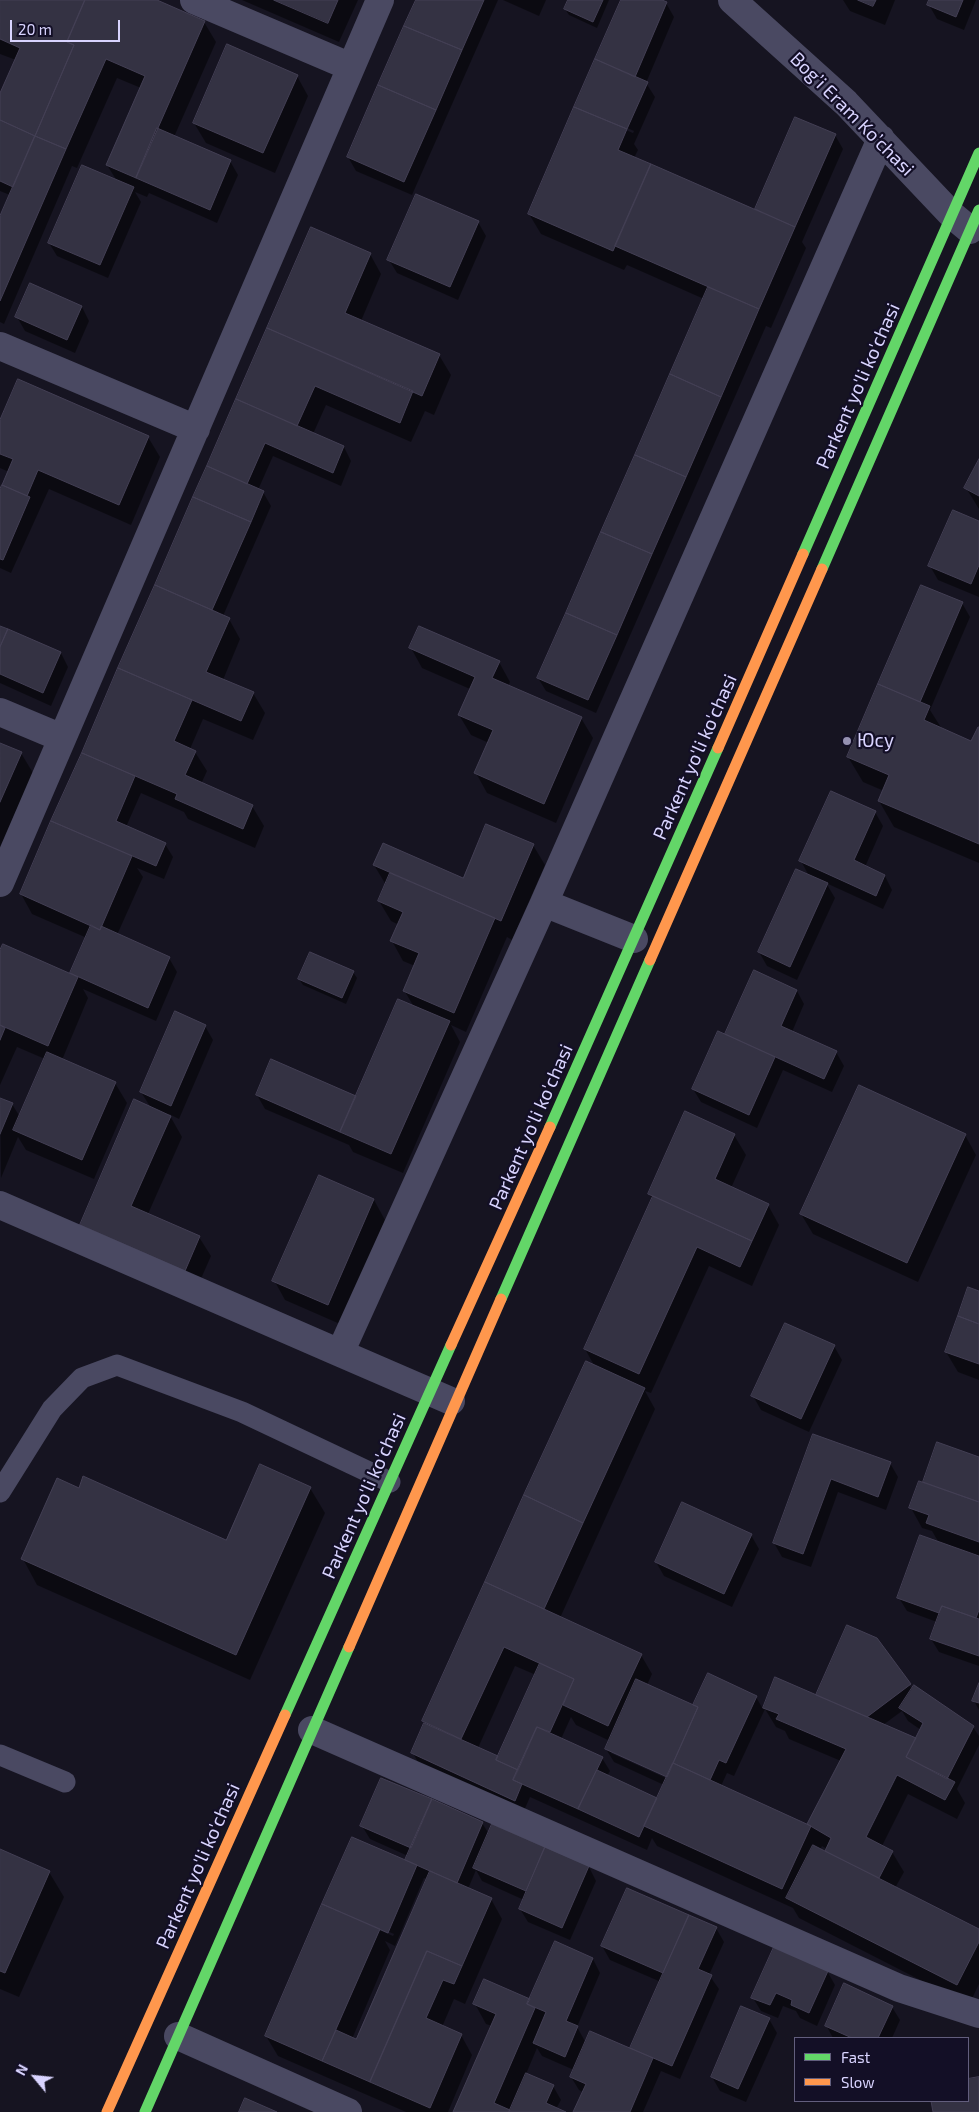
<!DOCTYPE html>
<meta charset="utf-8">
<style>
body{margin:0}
#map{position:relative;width:979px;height:2112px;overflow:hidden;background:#161421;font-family:"Exo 2",sans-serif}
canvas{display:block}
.legend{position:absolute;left:794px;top:2037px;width:175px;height:65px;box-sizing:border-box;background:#130f26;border:1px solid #625e7d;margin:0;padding:6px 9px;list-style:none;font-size:15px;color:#d9d4ff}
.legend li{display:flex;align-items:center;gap:10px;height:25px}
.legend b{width:25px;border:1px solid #625e7d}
.north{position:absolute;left:10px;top:2052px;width:50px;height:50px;-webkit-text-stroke:4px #130f26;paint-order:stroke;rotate:298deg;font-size:14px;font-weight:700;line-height:20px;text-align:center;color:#d9d4ff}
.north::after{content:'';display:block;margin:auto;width:18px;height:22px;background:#d9d4ff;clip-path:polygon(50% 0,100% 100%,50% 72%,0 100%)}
.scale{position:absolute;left:10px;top:20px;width:110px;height:22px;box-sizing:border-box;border:2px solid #d9d4ff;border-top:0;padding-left:6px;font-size:15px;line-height:18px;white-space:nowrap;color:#d9d4ff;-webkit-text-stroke:4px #130f26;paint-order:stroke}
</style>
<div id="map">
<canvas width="979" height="2112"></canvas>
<ul class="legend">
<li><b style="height:6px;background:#63d668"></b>Fast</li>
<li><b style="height:6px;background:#ff974d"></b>Slow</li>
</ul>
<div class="north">N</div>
<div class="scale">20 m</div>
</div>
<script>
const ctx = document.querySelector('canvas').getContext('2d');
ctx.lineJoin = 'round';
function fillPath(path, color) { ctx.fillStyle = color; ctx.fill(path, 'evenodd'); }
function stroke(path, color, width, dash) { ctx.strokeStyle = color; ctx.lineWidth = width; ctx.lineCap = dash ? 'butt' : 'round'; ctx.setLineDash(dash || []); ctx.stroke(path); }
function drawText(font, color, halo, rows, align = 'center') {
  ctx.font = font + ' "Exo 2",sans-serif'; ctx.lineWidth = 4.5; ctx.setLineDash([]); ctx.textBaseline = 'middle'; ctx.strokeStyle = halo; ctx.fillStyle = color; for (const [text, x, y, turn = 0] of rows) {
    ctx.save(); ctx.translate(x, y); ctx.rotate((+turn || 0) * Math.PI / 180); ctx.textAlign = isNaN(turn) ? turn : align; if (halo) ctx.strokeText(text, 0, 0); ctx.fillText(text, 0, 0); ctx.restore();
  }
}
const shadow = new Path2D(`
 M0,0H154L204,22L216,42L174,137L230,161L238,175L217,223L149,193L147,197L135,192L141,202L108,278L57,256L49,243L117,181L107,165L141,88L117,78L77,168L72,166L4,324L0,322V219L10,195L0,191V96L16,60L0,54Z
 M242,0H358L339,42Z
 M417,0H498L412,195L356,171L348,157Z
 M503,0H546L539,16Z
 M569,0H609L597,28L569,15L565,9Z
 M622,0H659L666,3L674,17L646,83L655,97L634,144L638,150L634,158L758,212L756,209L835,135L843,149L802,242L806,248L771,328L766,326L596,713L546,691L538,678L704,299L627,265L624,270L541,234L529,214ZM586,110L634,131L633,133L586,113Z
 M843,0H895L885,25L850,11Z
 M931,0H976L964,30L937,19L929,5Z
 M297,76L308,96L275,173L206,143L194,123Z
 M478,222L486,236L458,300L397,273L389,260Z
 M370,254L381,274L361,321L439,355L451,375L434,415L425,411L411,442L326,405L313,434L344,447L351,461L341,486L273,456L258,490L263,492L271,506L223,616L229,619L240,639L223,680L253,693L265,713L253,740L203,719L190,749L195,752L207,771L201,784L252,806L264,826L255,848L188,819L184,812L141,793L126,827L165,844L173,857L164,879L137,868L143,877L117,935L169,958L177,972L156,1021L83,989L88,998L62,1060L115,1083L127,1103L94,1179L26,1150L18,1137L1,1178L0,1099L12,1104L20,1117L45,1059L17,1047L0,1085V953L73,976L71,973L87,938L32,914L21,894L238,399ZM166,589L218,612L217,614L166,591Z
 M82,307L89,321L75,353L25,331L17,317Z
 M0,423L148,437L160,457L131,525L49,489L11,573L0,568V492L9,472L0,468Z
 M979,462V509L966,488Z
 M979,523V597L938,580L930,566Z
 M962,603L970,617L930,710L942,729L972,742L979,728V863L894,827L879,801L884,791L863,782L848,757Z
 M0,627L61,653L68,667L51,706L0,683Z
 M411,648L499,662L510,682L508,686L581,718L593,738L556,823L487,793L476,773L489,743L471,735L459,715L470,689L422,668Z
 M0,744L21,753L33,773L0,847Z
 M875,812L883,826L865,867L885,876L892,890L883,909L826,883L835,898L797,980L767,966L759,952L809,876L801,861Z
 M533,845L545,865L512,940L507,937L466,1032L451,1025L460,1042L403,1173L353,1152L349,1145L265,1109L257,1095L357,1098L414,1007L404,990L415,966L403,961L392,941L399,925L391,921L379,901L386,885L374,865L463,879Z
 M353,972L357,978L346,1004L303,985L299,979Z
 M755,972L797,991L804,1004L792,1032L836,1052L844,1066L832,1092L783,1070L757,1128L701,1102L693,1089L726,1036Z
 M205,1026L213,1040L179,1119L169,1114L182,1137L148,1214L199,1237L211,1256L196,1290L81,1225L151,1108L141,1092Z
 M734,1135L746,1155L731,1188L768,1205L779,1225L752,1286L709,1266L651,1393L645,1391L655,1409L560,1618L641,1655L652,1674L647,1685L694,1707L756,1697L763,1709L776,1679L817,1697L876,1639L912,1689L973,1727L979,1736V1745L957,1789L965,1803L957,1819L908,1794L882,1846L892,1852L904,1872L895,1888L979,1930V1984L969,2005L799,1918L793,1908L657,1846L652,1838L647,1850L530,1797L523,1813L420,1766L413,1753L425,1724L423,1721L587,1363L595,1367L585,1349L653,1200L649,1194ZM515,1666L536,1675L498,1757L478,1748ZM765,1709L776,1727L785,1731L789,1739L841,1761L808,1825L721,1786L727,1773L734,1776ZM902,1711L908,1721L921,1730L916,1739L883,1725ZM571,1717L576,1725L610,1741L606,1749L614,1762L664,1785L658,1799L607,1776L610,1771L602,1758L561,1739ZM612,1751L668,1776V1779L611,1753ZM822,1846L827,1849L825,1852L820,1850Z
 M965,1135L976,1155L918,1282L813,1234L801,1214Z
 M319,1176L374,1200L385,1220L340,1324L285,1300L274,1280Z
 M979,1293V1380L958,1372L946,1352Z
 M834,1346L842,1360L809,1432L761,1410L753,1396Z
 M813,1435L890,1463L898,1477L886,1510L838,1492L811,1567L782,1557L774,1543Z
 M938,1444L979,1458V1666L939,1652L931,1639L937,1622L907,1611L899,1598L939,1543L932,1531L922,1528L911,1508L924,1483Z
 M310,1488L325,1513L250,1680L37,1585L23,1559L79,1490L226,1542Z
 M751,1535L759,1549L732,1607L664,1576L656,1562Z
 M979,1686V1710L974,1701Z
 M382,1779L482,1823L489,1834L493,1826L589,1867L596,1881L570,1940L528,1922L520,1909L524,1900L482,1881L476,1870L468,1889L491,1899L502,1919L465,2004L454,1999L442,2027L461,2035L472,2055L448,2112H406L278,2056L266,2036L352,1839L406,1862L408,1856L370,1839L362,1826ZM424,1878L427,1879L357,2041L352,2039L390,1950L385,1941L395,1946ZM334,1908L394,1934L393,1936L334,1910Z
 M0,1850L49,1872L64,1897L19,1997L0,1989Z
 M627,1889L716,1928L724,1942L709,1975L719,1989L680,2079L661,2071L643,2112H574L583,2092L579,2090L571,2077L574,2070L542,2056L537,2048L526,2074L553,2086L561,2100L556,2109L563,2112H455L492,2026L486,2024L475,2004L529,2000L593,1959L600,1973L577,2027L586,2043L631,2050L661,1982L610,1960L602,1946Z
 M827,1971L835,1985L817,2026L800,2018L796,2011L783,2006L778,2018L761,2011L753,1998Z
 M892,2007L900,2020L892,2038H833L826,2025Z
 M769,2019L777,2033L746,2102L720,2091L712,2077Z
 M979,2078V2112H935L932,2101H968V2081Z`);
const building = new Path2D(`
 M0,0H85L67,42L74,45L35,136L0,120V93L20,48L0,39Z
 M85,0H157L205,21L136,178L106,165L145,76L106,59L66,149L35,136L74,45L67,42Z
 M274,0H338L328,23Z
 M416,0H484L462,50L404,26Z
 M568,0H603L593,22L564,9Z
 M621,0H662L667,2L635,77L595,59Z
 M858,0H876L873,6Z
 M929,0H963L956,17L927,5Z
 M404,26L462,50L436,110L378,85Z
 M227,44L298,75L263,153L193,123Z
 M595,59L648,82L627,129L574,107Z
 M378,85L436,110L404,182L347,157Z
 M574,107L627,129L618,150L651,164L613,251L528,214Z
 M795,117L836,134L795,227L755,209Z
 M0,120L35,136L13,187L0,181Z
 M157,128L231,160L210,210L136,178Z
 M35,136L66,149L0,301V216Z
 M651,164L795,227L759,309L615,246Z
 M82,165L134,187L100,265L48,243Z
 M416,194L479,221L450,287L387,260Z
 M311,227L371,253L345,313L440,354L422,396L267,328Z
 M30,283L82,306L67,340L15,317Z
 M708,287L759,309L721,397L670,374Z
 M267,328L413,391L400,423L315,386L297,426L236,399Z
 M670,374L721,397L686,477L635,455Z
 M18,379L149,436L119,505L38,470L27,496L2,485L13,459L0,454V420Z
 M236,399L344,446L333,473L265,443L247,484L207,466Z
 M635,455L686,477L652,554L601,532Z
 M979,459V496L964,488Z
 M207,466L264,491L251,522L193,497Z
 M2,485L30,497L3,560L0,559V489Z
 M193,497L251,522L212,610L155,585Z
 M953,510L979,521V565L971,584L928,566Z
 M601,532L652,554L617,635L566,613Z
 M155,585L230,618L206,672L254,692L241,721L118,668Z
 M921,585L963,602L920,702L878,684Z
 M566,613L617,635L588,700L537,678Z
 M0,626L8,629L0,647Z
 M419,626L500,661L492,678L582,717L544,804L474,773L493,730L458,715L475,677L409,648Z
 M8,629L61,652L43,693L0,674V647Z
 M118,668L192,700L174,741L196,751L185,775L253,805L243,829L175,799L177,794L82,753Z
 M878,684L930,706L924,720L971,741L978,727H979V844L878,801L889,775L847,757Z
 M0,743L22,752L0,802Z
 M82,753L135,776L116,821L166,843L156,866L51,821Z
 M831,791L876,811L854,860L885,875L876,896L799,861Z
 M51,821L132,856L100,930L20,894Z
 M486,824L534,844L501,921L373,865L383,843L463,878Z
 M796,869L828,883L790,967L758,952Z
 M390,873L495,918L454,1013L403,991L419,953L390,941L403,912L378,901Z
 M91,925L100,930L101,926L170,957L148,1008L70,973Z
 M3,944L78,977L48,1046L0,1025V950Z
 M310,952L354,971L342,998L298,979Z
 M754,970L797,990L781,1026L837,1051L824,1079L725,1034Z
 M398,999L450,1021L391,1154L340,1132Z
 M175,1011L206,1025L171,1106L140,1092Z
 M0,1025L5,1028L0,1040Z
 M718,1031L775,1057L749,1115L692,1089Z
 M47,1052L116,1082L82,1160L13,1130Z
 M271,1059L356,1096L340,1132L256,1095Z
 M859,1085L966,1134L907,1263L800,1214Z
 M0,1098L13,1103L0,1134Z
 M134,1099L171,1116L131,1206L200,1236L185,1271L80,1225Z
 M685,1111L735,1134L715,1179L769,1204L752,1241L648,1194Z
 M319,1175L374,1199L328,1305L272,1281Z
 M653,1196L752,1241L740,1267L697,1247L639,1374L584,1349Z
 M968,1287L979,1291V1324L958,1316Z
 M958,1316L979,1324V1364L945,1352Z
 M785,1323L835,1345L801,1419L751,1396Z
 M586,1361L645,1388L583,1523L524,1495Z
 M813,1434L891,1462L878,1497L831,1479L803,1554L773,1543Z
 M937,1442L979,1457V1502L923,1482Z
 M260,1464L311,1487L236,1655L21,1559L57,1478L79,1488L83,1476L226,1540Z
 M919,1481L979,1502V1542L926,1523L929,1515L909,1508Z
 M524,1495L583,1523L544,1609L485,1582Z
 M682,1502L752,1534L724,1594L655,1562Z
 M920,1535L979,1556V1610L976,1618L942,1606L939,1613L897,1598Z
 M485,1582L642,1654L608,1726L563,1705L574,1679L504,1647L461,1739L422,1721Z
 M942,1606L979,1619V1656L930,1639Z
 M847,1625L877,1638L911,1684L867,1717L816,1695Z
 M540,1663L574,1679L550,1732L537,1727L518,1770L496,1760Z
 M708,1673L757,1696L726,1763L719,1760L710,1780L673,1763L698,1707L693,1705Z
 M775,1677L916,1738L906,1757L955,1782L945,1800L897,1775L866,1837L893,1851L879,1878L825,1851L831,1838L807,1824L846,1749L776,1719L779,1714L763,1708Z
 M636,1679L698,1707L667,1777L605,1749Z
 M979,1683V1703L972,1701Z
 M914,1685L974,1726L947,1779L906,1757L923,1723L899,1708Z
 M424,1723L498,1756L496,1760L518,1770L513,1780L522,1784L515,1801L411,1753Z
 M537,1727L603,1757L578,1809L513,1780Z
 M673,1763L811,1826L782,1889L644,1826Z
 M597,1770L657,1798L639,1837L578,1809Z
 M381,1778L432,1799L411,1848L360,1826Z
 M432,1799L483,1822L457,1883L405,1860Z
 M492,1824L545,1847L526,1891L473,1868Z
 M352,1837L417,1865L388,1933L322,1904Z
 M813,1845L979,1929V1942L957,1985L786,1898Z
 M545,1847L589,1866L562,1928L519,1909Z
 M0,1849L50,1871L5,1973L0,1971Z
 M430,1871L492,1898L462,1966L427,1951L370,2082L322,2061L336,2030L356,2039Z
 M627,1888L689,1915L663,1973L601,1946Z
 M322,1904L380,1929L322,2061L265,2036Z
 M689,1915L717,1927L698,1969L712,1975L672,2066L630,2048Z
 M555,1941L593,1958L566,2021L578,2026L565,2057L533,2043L546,2012L527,2004Z
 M774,1947L828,1971L809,2013L791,2005L792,2000L776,1993L770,2005L751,1998Z
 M427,1951L462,1966L454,1984L443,1980L426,2018L462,2034L430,2108L370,2082Z
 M484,1979L530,1999L527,2004L535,2008L494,2103L510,2110L509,2112H453L496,2014L473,2004Z
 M844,1983L893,2006L878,2038H852L825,2026Z
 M741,2006L770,2018L738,2089L711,2077Z
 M590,2031L653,2058L630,2112H573L586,2084L570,2077Z
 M526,2073L554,2085L546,2103L566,2112H509Z
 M979,2077V2112H933L931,2101H968V2079Z
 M245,2098L277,2112H239Z`);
const lane = new Path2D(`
 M0,1492L52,1409L82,1378L117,1365L242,1412L390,1482
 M0,1755L65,1782`);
const street = new Path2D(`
 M194,0L351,67
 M732,0L846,103L952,215L970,230
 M0,346L196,429
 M0,712L62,738
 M0,883L380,0
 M544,903L881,139
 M0,1205L340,1353L544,903L634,939
 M340,1353L451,1401
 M312,1730L899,1988L979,2014
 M178,2036L348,2112`);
const fast = new Path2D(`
 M803,554L979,153
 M822,569L979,210
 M550,1127L718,748
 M501,1299L650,960
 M285,1715L451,1345
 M145,2112L349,1647`);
const slow = new Path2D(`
 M718,748L803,554
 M650,960L822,569
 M451,1345L550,1127
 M349,1647L501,1299
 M107,2112L285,1715`);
const markers = [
 [847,741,5,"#9591b1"]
];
const streetNames = [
 ["Bog’i Eram Ko’chasi",852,114,45],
 ["Parkent yo'li ko'chasi",858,386,-66],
 ["Parkent yo'li ko'chasi",695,757,-66],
 ["Parkent yo'li ko'chasi",531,1127,-66],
 ["Parkent yo'li ko'chasi",364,1496,-66],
 ["Parkent yo'li ko'chasi",198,1866,-66]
];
const poiNames = [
 ["Юсу",857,741]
];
fillPath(shadow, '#0007');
fillPath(building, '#343243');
stroke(building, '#433f54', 1);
stroke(lane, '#4a4962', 21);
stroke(street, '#4a4962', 28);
stroke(fast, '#63d668', 11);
stroke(slow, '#ff974d', 11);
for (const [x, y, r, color] of markers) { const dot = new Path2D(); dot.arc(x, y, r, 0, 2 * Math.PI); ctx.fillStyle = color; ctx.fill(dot); stroke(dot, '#130f26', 2); }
drawText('19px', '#d9d4ff', '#130f26', streetNames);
drawText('19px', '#d9d4ff', '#130f26', poiNames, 'left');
</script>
